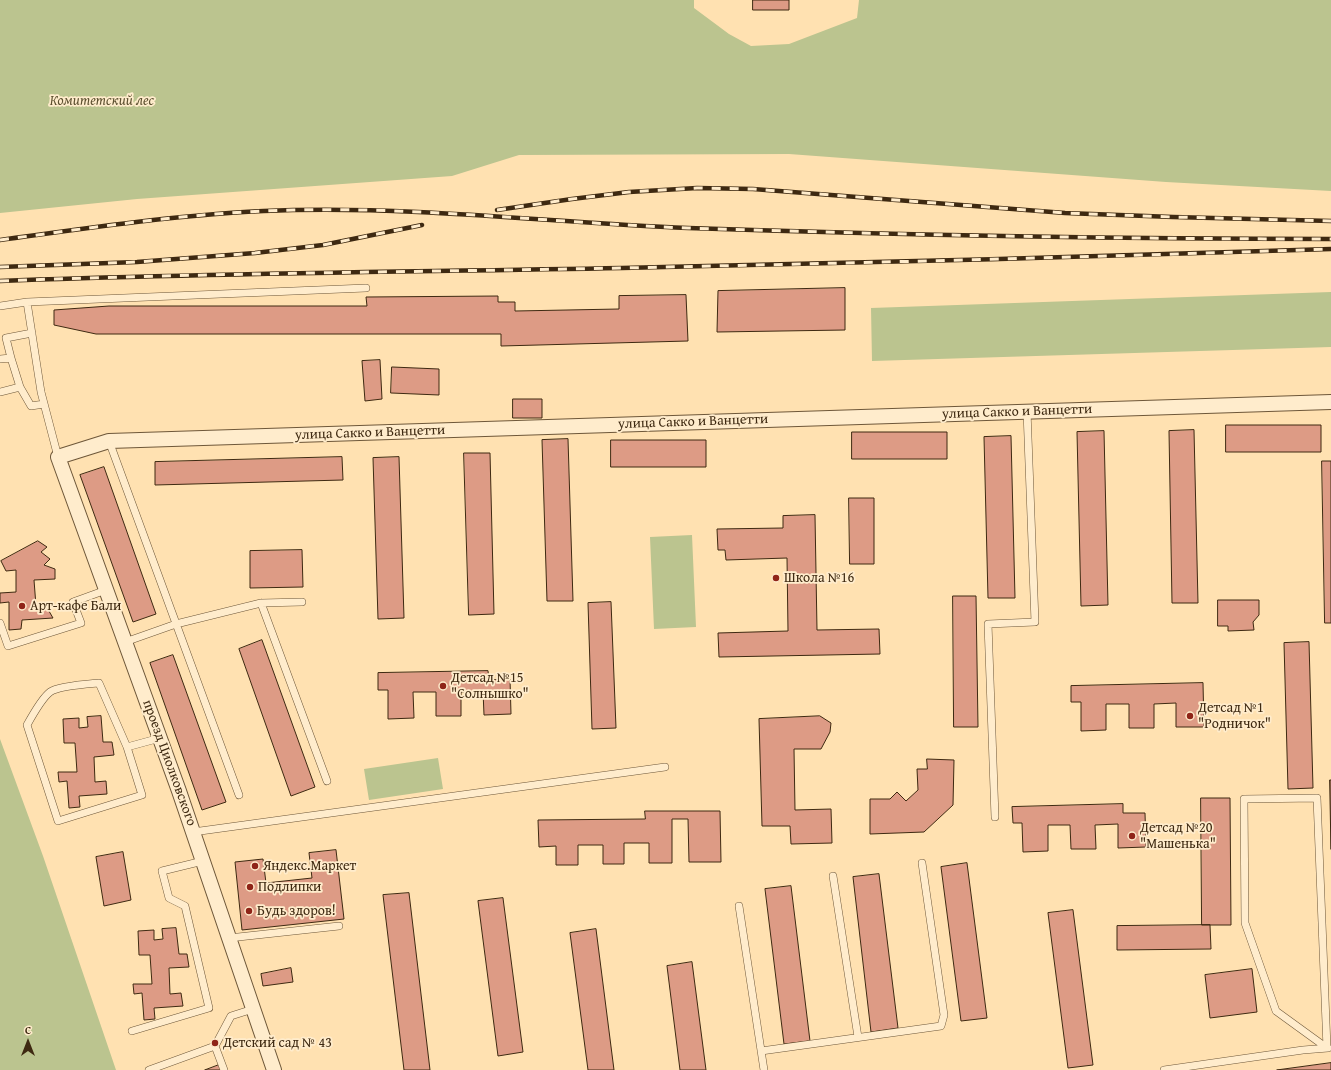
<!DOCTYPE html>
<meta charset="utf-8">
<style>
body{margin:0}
#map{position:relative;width:1331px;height:1070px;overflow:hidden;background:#ffe1b1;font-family:"Gentium Book Plus",serif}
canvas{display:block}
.north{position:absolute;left:8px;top:1022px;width:40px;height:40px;-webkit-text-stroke:3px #ffeccc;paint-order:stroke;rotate:0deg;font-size:11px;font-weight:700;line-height:16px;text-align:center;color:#3e2911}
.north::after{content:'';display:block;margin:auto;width:14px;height:18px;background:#3e2911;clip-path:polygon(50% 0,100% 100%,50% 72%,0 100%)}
</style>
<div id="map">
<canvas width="1331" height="1070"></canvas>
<div class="north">С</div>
</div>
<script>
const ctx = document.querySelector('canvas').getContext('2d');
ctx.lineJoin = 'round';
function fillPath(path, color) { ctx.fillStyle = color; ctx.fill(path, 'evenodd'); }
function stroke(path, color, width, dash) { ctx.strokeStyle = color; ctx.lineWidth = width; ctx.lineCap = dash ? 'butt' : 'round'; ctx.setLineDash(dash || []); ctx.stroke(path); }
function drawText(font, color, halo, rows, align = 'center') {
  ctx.font = font + ' "Gentium Book Plus",serif'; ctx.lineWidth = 3.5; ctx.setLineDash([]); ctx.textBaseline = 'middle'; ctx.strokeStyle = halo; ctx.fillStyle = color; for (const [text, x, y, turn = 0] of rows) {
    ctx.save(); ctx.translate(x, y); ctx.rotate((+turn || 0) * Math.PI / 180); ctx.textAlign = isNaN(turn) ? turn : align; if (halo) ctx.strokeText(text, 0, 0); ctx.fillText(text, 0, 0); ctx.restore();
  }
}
const green = new Path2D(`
 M0,0H694V8L729,34L751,46L789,44L857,18L859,0H1331V191L1166,182L789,154L519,155L452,176L137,199L0,213Z
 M1331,292V347L872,361L871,308Z
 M692,535L696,627L654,629L650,537Z
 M0,739L43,856L116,1070H0Z
 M438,758L443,789L369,800L364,769Z`);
const building = new Path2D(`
 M753,0H789V10H753Z
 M845,288V330L717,332L718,291Z
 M686,295L688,341L501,346V334H96L54,325V310L109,306H367L366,297L498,296V302H515V311L619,309V296Z
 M380,360L382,399L365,401L362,361Z
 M392,367L439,369V395L391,393Z
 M513,399H542V418H513Z
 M1226,425H1321V452H1226Z
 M1194,430L1198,603H1172L1169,431Z
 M1104,431L1108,605L1081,606L1077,432Z
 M852,432H947V459H852Z
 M1011,436L1015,598H988L984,437Z
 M568,439L573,601H547L542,440Z
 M611,440H706V467H611Z
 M464,453H490L494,614L469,615Z
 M342,457L343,480L155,485V462Z
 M399,457L404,618L378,619L373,458Z
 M1322,461H1331V623H1325Z
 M104,467L156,614L133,622L80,475Z
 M849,498H874V564H850Z
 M815,515L817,630L879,629L880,654L719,657L718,633L788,631L787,558L726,560L725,550H718L717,529L783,528V516Z
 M38,541L47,547L41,552L50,559L44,565L55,569V579L34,580L36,606H46L53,618L22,620L21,629L9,630V602L0,603V593L16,592V570L6,571L1,561Z
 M302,550L303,587L250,588V551Z
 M953,596H976L978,727H954Z
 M1218,600H1259V615L1253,622L1254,630L1228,631V626H1218Z
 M611,602L616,728L592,729L588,603Z
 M262,640L315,787L291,796L239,649Z
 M1309,642L1313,788L1288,789L1284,643Z
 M173,655L226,802L202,810L150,663Z
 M488,671L489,680L510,679L511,714L484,715L483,691L461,692V716H436V692H413L414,718L388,719V690H378V673Z
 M1203,683L1204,727H1176V703L1154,704V728H1129V704H1106V730L1081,731V702H1071V686Z
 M101,716L103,742H112L114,755L94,757L95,782L106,781L107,794L79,796L80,807L69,808L67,781L59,782L58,772H77L75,743H64L63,719L79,718V728L88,727L87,717Z
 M820,716L831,723L830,732L821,749H794L795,810L831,809L832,843L791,844L790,826H762L759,719Z
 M927,759L954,760L953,805L924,832L870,834V799H890L897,792L906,801L918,790L917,769H927Z
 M1330,780H1331V849Z
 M1201,798H1230L1231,925H1202Z
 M1123,804V813H1145L1146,847L1118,848V824L1095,825L1096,849H1071L1070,825H1048V851L1023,852L1022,823H1013L1012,807Z
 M645,811H720L721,862H689L688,819H672V863H649V843H624V864H603V845H578V865H556V846L539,847L538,820L645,819Z
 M336,850L344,919L242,930L235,862L263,859L266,883L312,878L309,853Z
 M123,852L131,900L104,906L96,857Z
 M967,863L987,1018L961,1021L941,867Z
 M879,874L898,1028L871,1032L853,877Z
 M791,886L810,1041L784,1044L765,889Z
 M409,893L430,1070H404L383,895Z
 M503,898L523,1052L498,1056L478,901Z
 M1073,910L1093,1065L1068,1068L1048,913Z
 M1210,925L1211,949L1117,950V926Z
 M176,928L179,954H187L189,967L169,968L170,994L181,993L183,1006L154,1008L155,1019L144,1020L142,993L134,994L133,984H152L150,955H139L138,931L154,930V940L163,939L162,929Z
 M596,929L614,1070H588L570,933Z
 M692,962L706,1070H680L667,966Z
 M291,968L293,982L263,986L261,974Z
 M1252,969L1257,1012L1210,1018L1205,975Z
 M1331,1063V1070H1277Z
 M219,1065L221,1070H205Z`);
const lane = new Path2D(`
 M27,302L366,288
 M0,306L27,302L41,392L58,457
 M11,358L6,338L32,333
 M0,359L11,358L20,387
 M0,392L20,387L31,406L44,404
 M109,441L239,795
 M261,603L327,781
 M0,623L8,646L81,623L73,602L106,590
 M125,642L176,624L261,603L302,602
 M127,747L99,683C88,684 58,686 50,692C42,698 32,716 27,725L58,821L142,795L127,747L160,738
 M1317,798L1327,1048L1276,1011L1245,923L1244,799Z
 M995,817L988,624L1035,622L1027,411
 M193,832L665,767
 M833,876L858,1037
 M739,906L764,1070
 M229,938L339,926
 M132,1031L209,1008L185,906L169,898L162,871L203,861
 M215,1046L224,1070
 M761,1051L941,1026L944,1015L922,863
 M149,1070L215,1046L231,1016L253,1009
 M1164,1070L1303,1050L1328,1048`);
const street = new Path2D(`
 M274,1070L179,791L58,457L109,441L1331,402`);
const rail = new Path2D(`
 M497,210L572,199L629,192L697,188L753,189L1065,213L1173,217L1331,221
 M0,240C97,227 195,212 293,210C425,207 556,223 688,228C902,235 1117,239 1331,239
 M0,267L137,262L255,253L323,245L422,225
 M0,281C207,273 415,272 622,268C858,263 1095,257 1331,249`);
const markers = [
 [776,578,4,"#8f2418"],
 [22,606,4,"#8f2418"],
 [443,686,4,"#8f2418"],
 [1190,716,4,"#8f2418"],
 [1132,836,4,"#8f2418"],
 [255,866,4,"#8f2418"],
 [250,887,4,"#8f2418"],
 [249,911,4,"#8f2418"],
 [215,1043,4,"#8f2418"]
];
const parkNames = [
 ["Комитетский лес",102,101]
];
const streetNames = [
 ["улица Сакко и Ванцетти",1017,412,-2],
 ["улица Сакко и Ванцетти",693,422,-2],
 ["улица Сакко и Ванцетти",370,433,-2],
 ["проезд Циолковского",169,763,70]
];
const poiNames = [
 ["Школа №16",784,578],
 ["Арт-кафе Бали",30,606],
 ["Детсад №15",451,678],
 ["\"Солнышко\"",451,694],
 ["Детсад №1",1198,708],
 ["\"Родничок\"",1198,724],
 ["Детсад №20",1140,828],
 ["\"Машенька\"",1140,844],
 ["Яндекс.Маркет",263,866],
 ["Подлипки",258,887],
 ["Будь здоров!",257,911],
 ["Детский сад № 43",223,1043]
];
fillPath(green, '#bbc48f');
fillPath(building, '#dd9b85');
stroke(building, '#3e2911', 1);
stroke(lane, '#6e5739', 8);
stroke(street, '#6e5739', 16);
stroke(lane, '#ffeccc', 7);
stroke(street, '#ffeccc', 14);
stroke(rail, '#3e2911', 4.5);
stroke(rail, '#ffeccc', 3, [9]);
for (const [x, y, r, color] of markers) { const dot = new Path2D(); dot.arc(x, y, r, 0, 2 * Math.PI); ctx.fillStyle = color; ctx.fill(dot); stroke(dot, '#ffeccc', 1.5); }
drawText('italic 14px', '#5d5030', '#ffeccc', parkNames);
drawText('14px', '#3e2911', '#ffeccc', streetNames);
drawText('14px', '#3e2911', '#ffeccc', poiNames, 'left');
</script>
